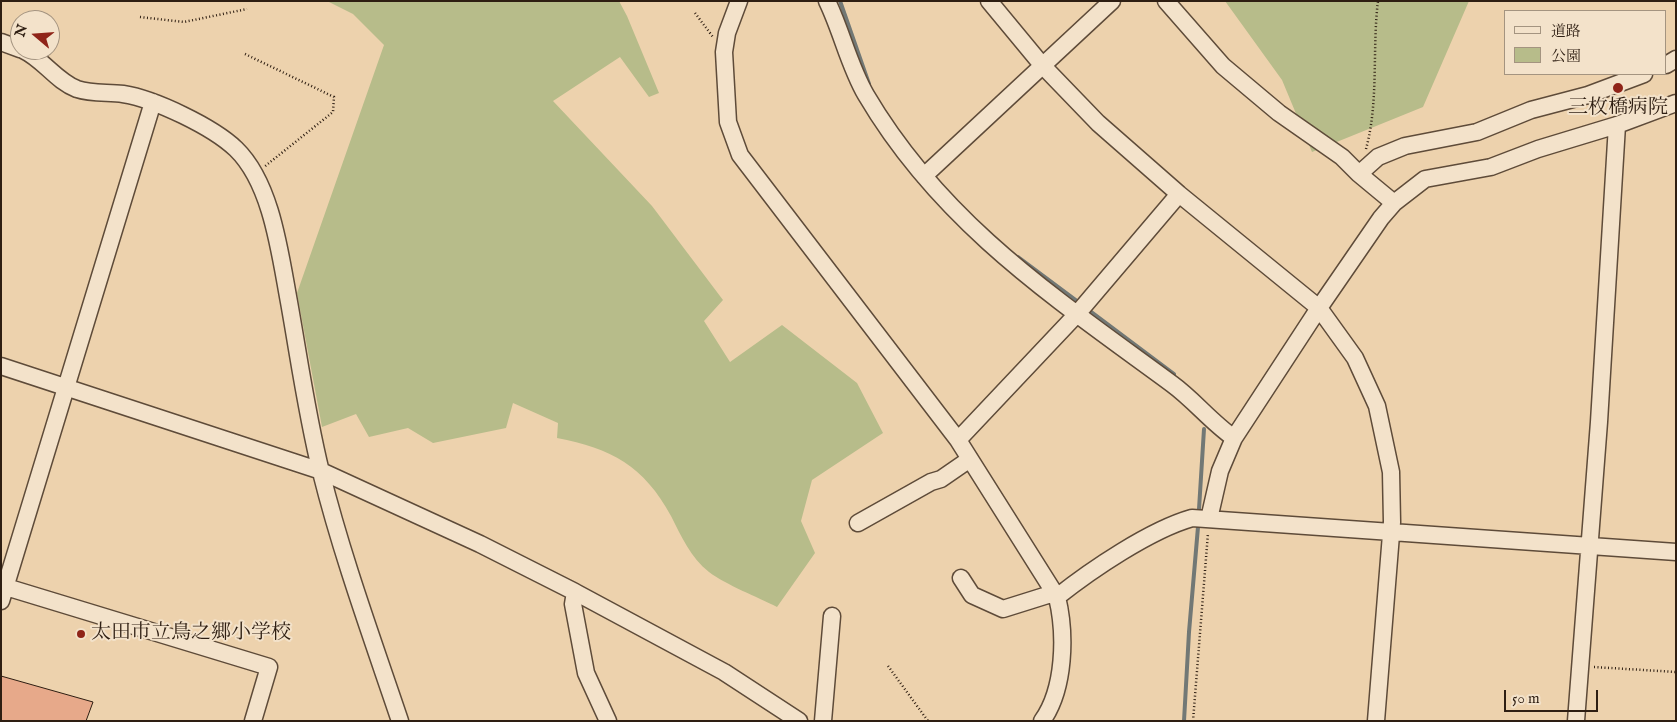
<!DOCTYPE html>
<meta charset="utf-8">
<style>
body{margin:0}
#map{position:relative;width:1677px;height:722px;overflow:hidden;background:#edd2ad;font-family:"IM FELL English","Noto Serif JP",serif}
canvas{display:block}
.frame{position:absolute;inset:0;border:2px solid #2e1e12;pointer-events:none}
.legend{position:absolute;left:1504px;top:10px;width:162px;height:65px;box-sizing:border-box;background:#f3e2ca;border:1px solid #a49480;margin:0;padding:6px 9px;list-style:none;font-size:15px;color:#2e1e12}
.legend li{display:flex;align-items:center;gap:10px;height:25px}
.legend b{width:25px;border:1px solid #a49480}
.north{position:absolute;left:10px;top:10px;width:50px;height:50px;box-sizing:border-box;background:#f3e2ca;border:1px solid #a49480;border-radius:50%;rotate:288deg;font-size:14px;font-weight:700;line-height:20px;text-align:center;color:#2e1e12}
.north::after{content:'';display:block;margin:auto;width:18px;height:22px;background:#8f2418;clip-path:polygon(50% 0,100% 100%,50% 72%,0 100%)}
.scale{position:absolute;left:1504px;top:690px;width:94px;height:22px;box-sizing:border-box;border:2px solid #2e1e12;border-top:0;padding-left:6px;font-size:15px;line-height:18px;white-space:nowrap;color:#2e1e12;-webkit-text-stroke:4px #f3e2ca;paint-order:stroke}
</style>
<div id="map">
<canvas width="1677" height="722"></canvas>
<div class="frame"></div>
<ul class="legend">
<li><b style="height:6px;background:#f3e2ca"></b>道路</li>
<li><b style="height:14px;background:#b7bc8a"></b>公園</li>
</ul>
<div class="north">N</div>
<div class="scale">50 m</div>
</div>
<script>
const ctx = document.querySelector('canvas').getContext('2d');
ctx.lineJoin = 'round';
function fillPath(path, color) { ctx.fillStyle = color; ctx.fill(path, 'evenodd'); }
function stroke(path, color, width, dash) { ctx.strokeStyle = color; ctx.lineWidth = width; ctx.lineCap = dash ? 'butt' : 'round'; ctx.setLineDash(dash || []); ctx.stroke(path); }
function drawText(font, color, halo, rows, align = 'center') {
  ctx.font = font + ' "IM FELL English","Noto Serif JP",serif'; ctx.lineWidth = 4; ctx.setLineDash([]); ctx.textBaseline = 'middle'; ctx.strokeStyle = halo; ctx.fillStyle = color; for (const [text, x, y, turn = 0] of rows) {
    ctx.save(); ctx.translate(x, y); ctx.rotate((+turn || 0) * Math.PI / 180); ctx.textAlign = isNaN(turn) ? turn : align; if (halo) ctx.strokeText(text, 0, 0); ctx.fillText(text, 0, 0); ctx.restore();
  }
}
const green = new Path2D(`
 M327,1H619L627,16L659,93L649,97L620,57L553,101L652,206L723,300L704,321L730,362L782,325L857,383L883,433L812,480L801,521L815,553L777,607C758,597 726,585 709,572C691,558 681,536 671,516C644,466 611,448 557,438L558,423L513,403L506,428L433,443L408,428L369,437L356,414L322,427L297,293L384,45L353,14Z
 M1225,1H1469L1423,107L1312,152L1282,80Z`);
const stream = new Path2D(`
 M840,1L869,84
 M1018,257L1081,304
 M1086,308L1174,374
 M1199,509L1204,429
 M1184,721L1189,632L1198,527`);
const building = new Path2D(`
 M1,676L93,702L86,721H1Z`);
const path = new Path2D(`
 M695,13L713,37
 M140,17L184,22L247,9
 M245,54L334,97L333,112L264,167
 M1366,149C1379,101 1372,50 1378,1
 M888,666L928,721
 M1594,667L1676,672
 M1193,721L1208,533`);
const minor = new Path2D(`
 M739,1L727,33L724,52L728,122L740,155L958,440L1057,597
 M827,1C842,32 849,66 866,95C942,224 1055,298 1172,384C1194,400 1211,422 1234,438
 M989,1L1042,65L1098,123L1179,194L1319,308L1355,358L1377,406L1391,472L1392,522L1376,721
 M1166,1L1223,66L1279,113L1342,157L1359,174L1394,203
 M1,42L20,49
 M23,50C43,59 56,81 77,89C92,94 108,92 123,94C155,99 213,127 236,149C272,184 280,254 289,302C299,358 307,416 321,472C342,556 372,638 400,721
 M1666,65L1676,59
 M1359,174L1378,157L1405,146L1477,132L1531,110L1588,95L1644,74
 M924,176L1112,1
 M1,366L321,471L480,544L575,592L724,672L799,721
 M958,440L1077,314L1179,194
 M1209,519L1220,471L1234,438L1319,308L1381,218L1394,203L1425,179L1491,167L1538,149L1617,125L1676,103
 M858,523L931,482L941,479L970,459
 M961,578L972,595L1003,609L1054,593
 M6,587L269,667L253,721
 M575,592L573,604L586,673L608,721
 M1,601L153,102
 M823,721L832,616
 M1042,721C1065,689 1066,634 1057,597C1091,570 1150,530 1192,518L1676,552
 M1576,721L1599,422L1617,125`);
const markers = [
 [1618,88,6,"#8f2418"],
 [81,634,5,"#8f2418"]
];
const poiNames = [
 ["三枚橋病院",1618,109],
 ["太田市立鳥之郷小学校",91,634,"left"]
];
fillPath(green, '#b7bc8a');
stroke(stream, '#727875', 4);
fillPath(building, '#e7a98a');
stroke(building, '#2e1e12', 1);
stroke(minor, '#5e4b39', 19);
stroke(path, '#2e1e12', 2.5, [1, 2.5]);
stroke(minor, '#f3e2ca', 16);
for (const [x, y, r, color] of markers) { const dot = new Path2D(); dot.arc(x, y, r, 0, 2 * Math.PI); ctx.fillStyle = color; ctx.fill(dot); stroke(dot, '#f3e2ca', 2); }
drawText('20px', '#2e1e12', '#f3e2ca', poiNames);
</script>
